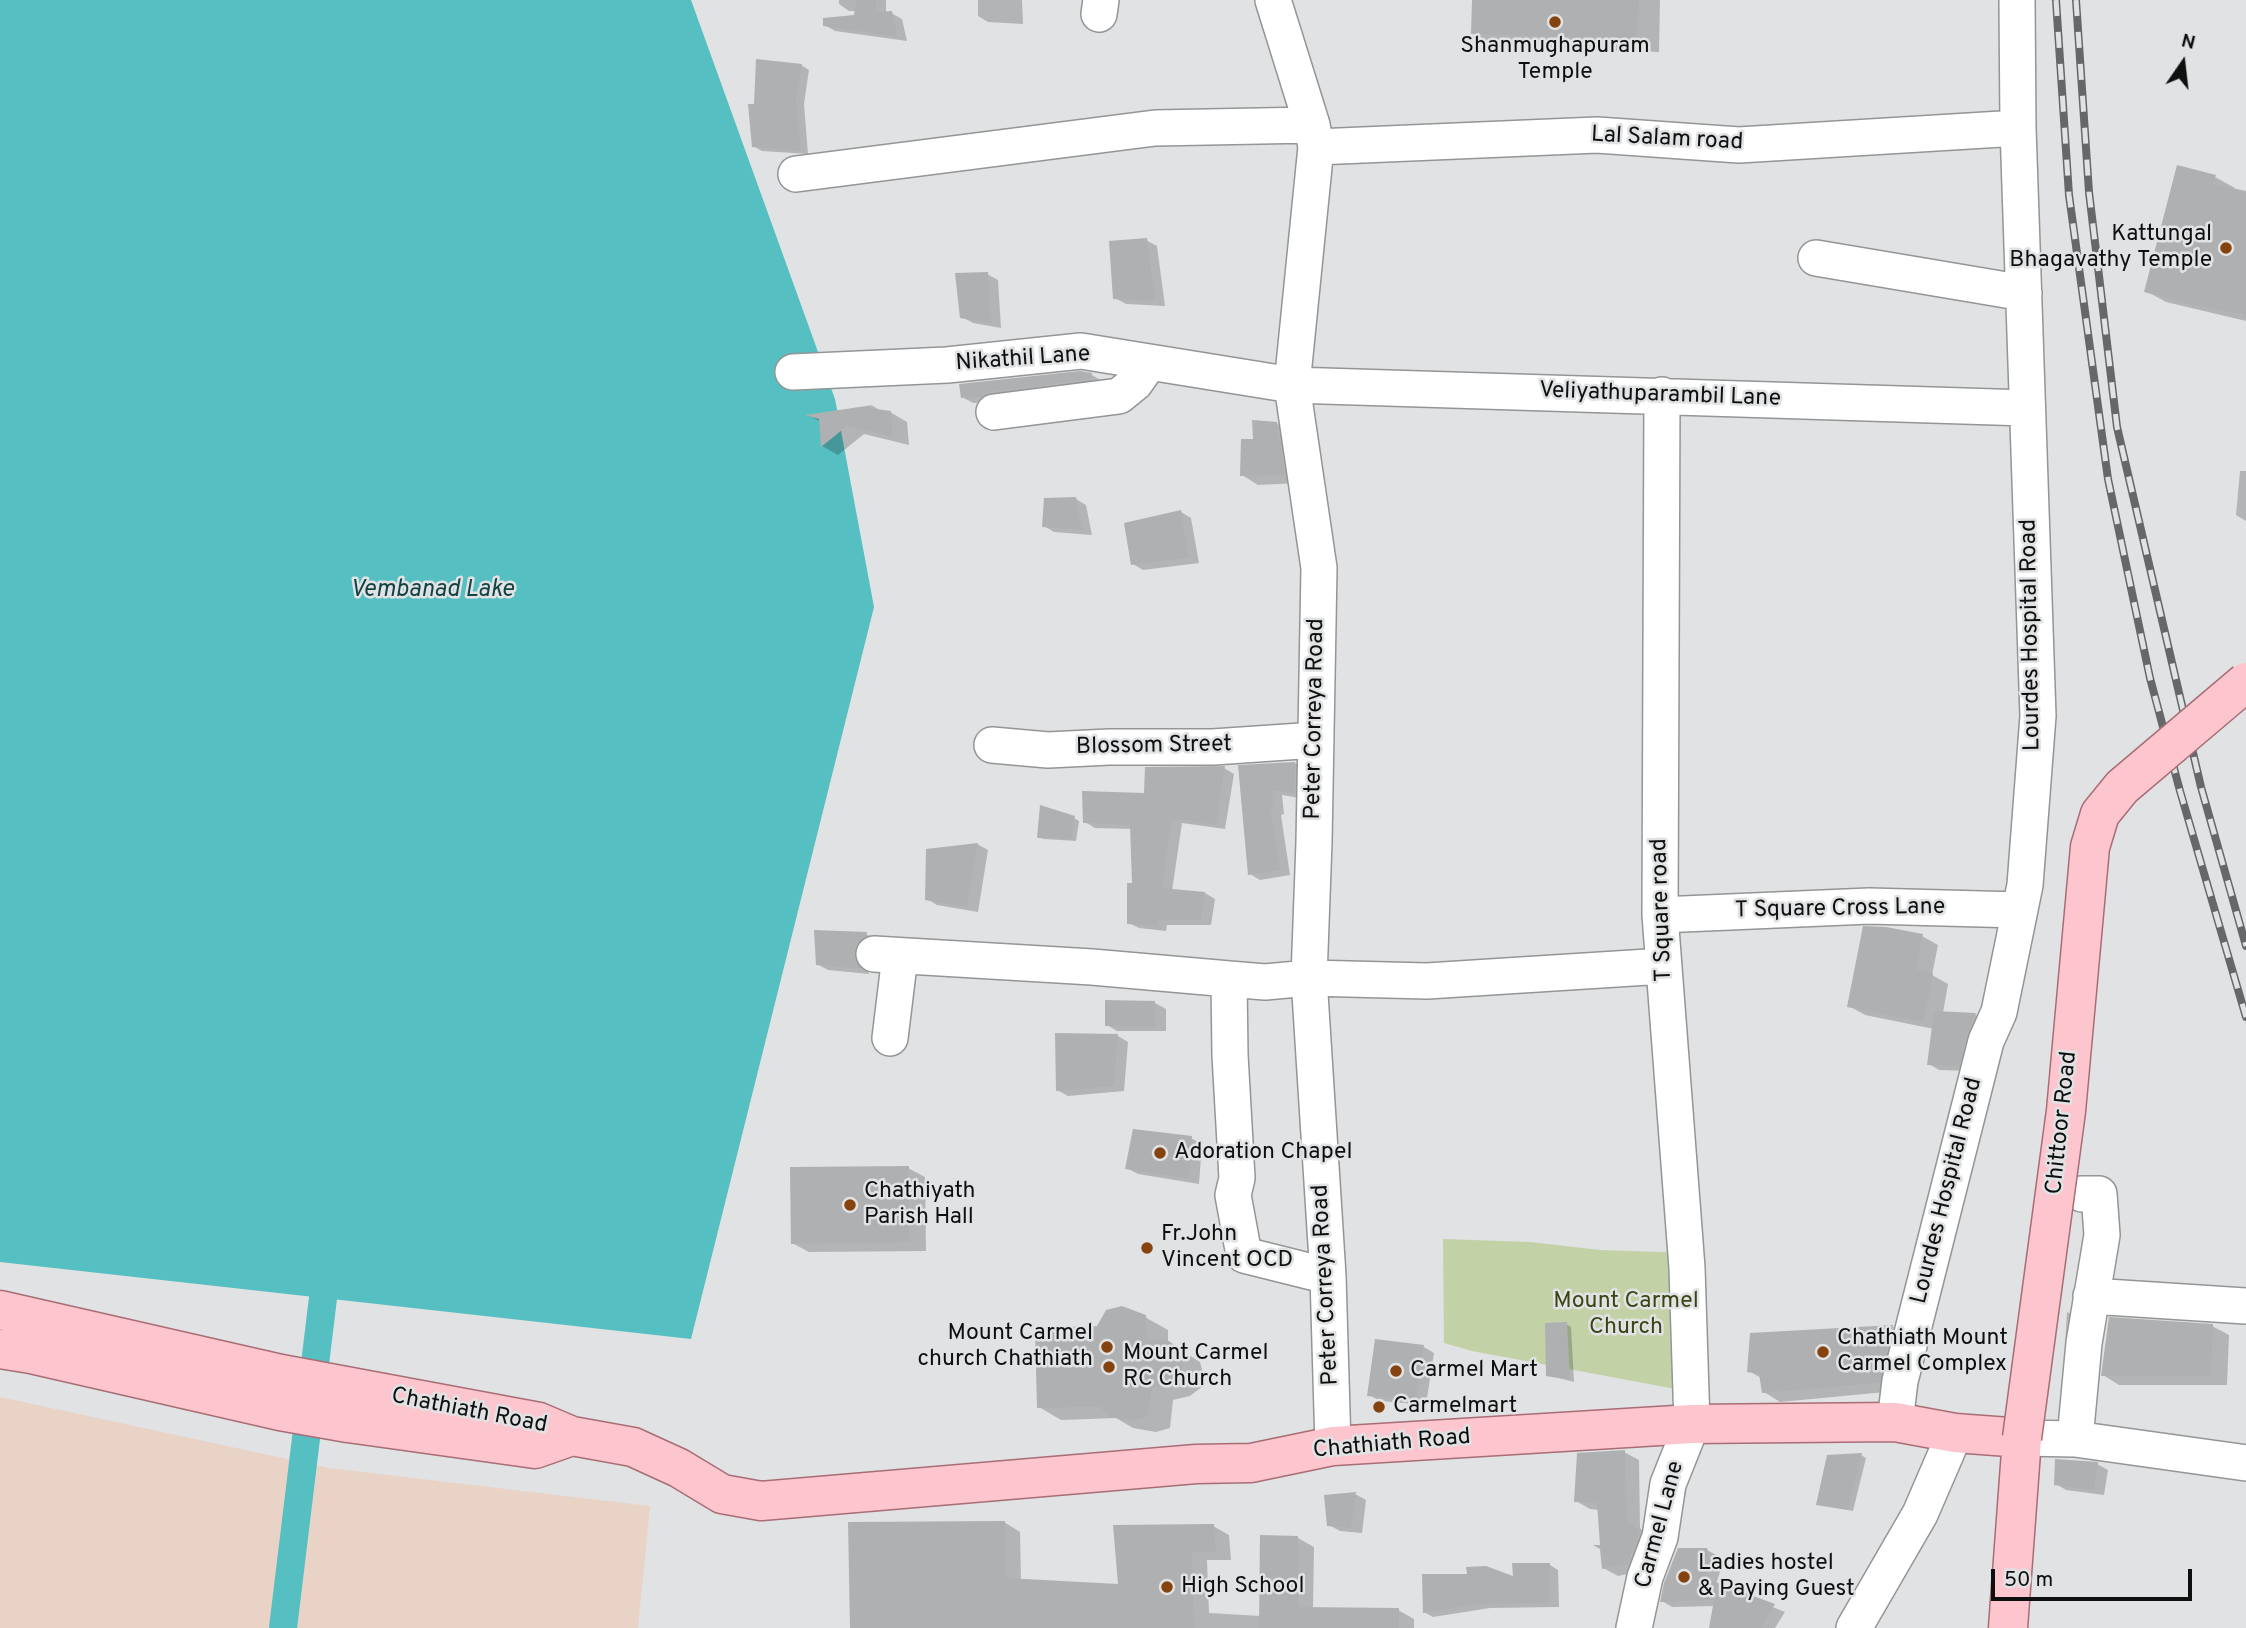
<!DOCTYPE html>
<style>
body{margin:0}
#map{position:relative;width:2246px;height:1628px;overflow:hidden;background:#e0e2e4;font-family:Overpass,sans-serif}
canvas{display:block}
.north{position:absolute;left:2148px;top:28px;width:70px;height:70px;-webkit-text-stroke:5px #e0e2e4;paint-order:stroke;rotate:14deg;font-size:19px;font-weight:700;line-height:28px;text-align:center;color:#0e0f0f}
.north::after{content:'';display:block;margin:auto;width:24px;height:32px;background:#0e0f0f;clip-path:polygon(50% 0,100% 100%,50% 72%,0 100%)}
.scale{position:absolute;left:1991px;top:1569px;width:201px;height:32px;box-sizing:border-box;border:4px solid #0e0f0f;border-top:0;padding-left:9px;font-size:21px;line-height:24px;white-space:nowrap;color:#0e0f0f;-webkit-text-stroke:5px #e0e2e4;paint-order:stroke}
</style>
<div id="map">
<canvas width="2246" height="1628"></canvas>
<div class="north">N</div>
<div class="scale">50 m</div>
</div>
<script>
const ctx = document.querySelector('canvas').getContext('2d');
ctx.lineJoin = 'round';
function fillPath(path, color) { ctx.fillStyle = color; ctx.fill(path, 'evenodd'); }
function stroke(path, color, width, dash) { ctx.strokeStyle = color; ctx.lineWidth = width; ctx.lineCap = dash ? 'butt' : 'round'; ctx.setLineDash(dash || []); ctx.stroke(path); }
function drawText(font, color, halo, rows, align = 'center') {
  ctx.font = font + ' Overpass,sans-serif'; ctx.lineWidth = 5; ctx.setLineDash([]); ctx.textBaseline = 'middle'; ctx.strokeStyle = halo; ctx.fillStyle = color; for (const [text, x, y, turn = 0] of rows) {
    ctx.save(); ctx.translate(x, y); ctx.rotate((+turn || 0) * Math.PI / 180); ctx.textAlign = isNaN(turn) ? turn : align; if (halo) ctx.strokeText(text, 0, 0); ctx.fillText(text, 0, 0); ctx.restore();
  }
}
const industrial = new Path2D(`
 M0,1397L329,1468L650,1506L638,1628H0Z`);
const green = new Path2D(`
 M1443,1239L1530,1242L1600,1250L1691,1253L1697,1393L1472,1351L1444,1343Z`);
const water = new Path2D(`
 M0,0H691L835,399L874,607L691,1339L0,1262Z`);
const shadow = new Path2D(`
 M839,0H886V13H891L902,19L907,41L835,31L825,25L856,16L857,11H849L839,4Z
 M978,0H1022L1023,24L988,22L978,16Z
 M1474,0H1660L1659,52L1495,46L1473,33Z
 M801,65L809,70L804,104L808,154L762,151L753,146L756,106Z
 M2215,177L2235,188L2234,190L2246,192V321L2166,302L2146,291Z
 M1146,240L1157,246L1165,306L1126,304L1115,298Z
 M987,274L998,280L1001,328L973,323L962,317Z
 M1080,373L1092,375L1102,381L992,402L973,403L962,397Z
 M873,406L881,411L890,412L907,422L909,445L864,434L838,455L822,446L821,422L810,416Z
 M1277,424L1293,433L1300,483L1258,485L1242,475Z
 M2240,471H2246V521L2236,515Z
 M1076,499L1086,505L1092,535L1054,532L1044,526Z
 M1181,512L1191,518L1199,563L1143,570L1133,564Z
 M1295,763L1305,769V799L1282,795L1284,814L1281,815L1290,875L1260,880L1250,874L1240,767Z
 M1224,768L1234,774L1225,829L1182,823L1172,891L1205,893L1215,899L1211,925H1167L1166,931L1139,928L1129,923L1134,884L1132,829L1095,828L1085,822L1146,795Z
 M1074,818L1079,821L1076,841L1044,839L1039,837Z
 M977,844L988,850L978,912L937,905L927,899Z
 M866,934L876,940L864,959L869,974L828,970L817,964Z
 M1922,936L1938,945L1932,975L1948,984L1943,1013L1976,1015L1986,1021L1969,1071L1939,1070L1929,1064L1934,1029L1865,1015L1849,1006Z
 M1155,1003L1166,1009V1031H1117L1107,1025Z
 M1057,1035L1118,1036L1128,1042L1124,1091L1068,1096L1057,1090Z
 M1191,1138L1202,1144L1199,1184L1138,1174L1127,1168Z
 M908,1168L925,1177L926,1251L809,1252L792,1243Z
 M1136,1312L1168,1330V1342L1200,1362L1203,1373V1386L1190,1396L1173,1400L1170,1428L1156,1432L1133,1428L1116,1418L1061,1420L1039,1407L1098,1328Z
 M2067,1312L2085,1321L2080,1355L2065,1347Z
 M1566,1324L1571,1327L1574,1382L1548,1375Z
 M2212,1326L2229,1335L2227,1385H2119L2103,1375Z
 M1893,1327L1909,1336L1896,1391L1780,1402L1764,1392L1761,1378L1749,1371L1752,1334Z
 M1377,1341L1424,1347L1434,1353L1426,1405L1380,1401L1369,1395Z
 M1624,1452L1639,1460L1640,1528L1654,1541L1642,1571L1618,1576L1603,1568L1600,1510L1590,1509L1576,1501Z
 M1861,1455L1866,1458L1853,1511L1818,1504Z
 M2097,1464L2108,1470L2104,1495L2066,1490L2056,1484Z
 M1355,1494L1366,1500L1362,1533L1340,1531L1329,1525Z
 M1004,1522L1020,1532L1021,1581L1120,1586L1213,1526L1229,1535L1231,1560H1207L1209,1613L1261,1616L1298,1538L1314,1547L1313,1609L1398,1610L1414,1619V1628H851Z
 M1707,1550L1718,1556L1721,1569L1716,1584L1785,1612L1775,1628H1710L1715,1606L1672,1607L1662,1601Z
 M1550,1565L1558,1570L1559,1607L1490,1608L1433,1617L1424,1612Z`);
const canal = new Path2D(`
 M283,1628L323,1298`);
const building = new Path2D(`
 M856,0H876V12L892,11L898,37L823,26V18L854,15Z
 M1472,0H1639L1637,40L1471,34Z
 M756,59L802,64L796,98L801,151L752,147L748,104H754Z
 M2177,165L2216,175L2213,184L2246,191V315L2193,305L2144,292Z
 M1147,238L1155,301L1113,299L1109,241Z
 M988,272L991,323L960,318L955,273Z
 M1080,371L1092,373L1091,379L991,392L981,397L961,398L959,384Z
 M873,405L869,408L891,411L893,437L847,426L821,447L819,419L805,415Z
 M1252,420L1277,422L1285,475L1240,476L1241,439H1253Z
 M1076,497L1082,530L1042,527L1044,498Z
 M1181,510L1189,558L1131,565L1124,523Z
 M1295,762V794L1272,790L1274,809H1271L1280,870L1248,875L1238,765Z
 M1225,766L1216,825L1172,819L1162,888L1205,892L1201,920H1158L1157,926L1127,924V883H1132L1130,825L1083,823L1082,791L1144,793L1145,767Z
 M1040,805L1075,816L1071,839L1037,838Z
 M978,843L967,907L925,900L926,849Z
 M1863,926L1886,927L1923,934L1916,969L1933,973L1924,1022L1847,1007Z
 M814,930L867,932L866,936L857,944L854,952L856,962L861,969L816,965Z
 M1105,1000L1155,1001V1026H1105Z
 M1934,1011L1976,1013L1967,1036L1959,1066L1927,1065Z
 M1055,1033L1118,1034L1114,1086L1056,1091Z
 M1133,1129L1192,1136L1189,1179L1125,1169Z
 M909,1166L910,1242L791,1244L790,1167Z
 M1122,1306L1146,1315L1148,1340L1166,1339L1178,1348L1182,1360L1181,1374L1167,1384L1152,1388L1148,1416L1133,1421L1109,1417L1100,1407L1037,1408L1035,1328L1097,1326L1106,1310Z
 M2109,1317L2213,1324L2211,1376H2101Z
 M1567,1322L1570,1380L1546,1376L1545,1323Z
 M1893,1325L1880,1383L1762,1393L1759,1374L1747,1372L1750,1333Z
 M1375,1339L1424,1345L1416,1400L1367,1396Z
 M1625,1450L1626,1518L1640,1532L1628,1564L1602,1569L1600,1549L1593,1545H1600L1597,1503L1574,1502L1577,1453Z
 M1862,1453L1848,1510L1816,1505L1827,1455Z
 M2055,1459L2098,1462L2094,1490L2054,1485Z
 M1356,1492L1351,1528L1327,1526L1324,1495Z
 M1005,1521L1006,1578L1118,1584L1113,1525L1214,1524L1216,1552H1192L1194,1628H850L848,1522Z
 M1260,1535L1298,1536V1607L1399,1608V1628H1259Z
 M1678,1548H1707L1711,1563L1705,1578L1775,1604L1761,1628H1709L1714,1600L1660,1602L1664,1583Z
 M1512,1563H1550V1603L1480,1604L1423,1613L1422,1574H1467L1466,1567L1486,1566L1513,1576Z`);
const minor = new Path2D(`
 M1273,0L1312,125L1316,147L1292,385L1319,568L1314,842L1309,978L1328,1276L1333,1446
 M1099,14L1101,0
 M1316,147L1597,135L1739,145L2018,128
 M796,174L1155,128L1312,125
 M1816,258L2024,293
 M793,372L947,365L1081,351L1292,385L2027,408
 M994,412L1119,396L1135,383L1149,363
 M992,745L1048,750L1109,747H1213L1316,740
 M1660,915L1869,906L2019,910
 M874,954L1092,967L1229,979
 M890,1038L900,956
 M1328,1276L1244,1255L1233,1195L1237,1178L1230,1055L1229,979L1265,982L1309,978L1427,981L1664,966
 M2091,1296L2246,1306
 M1895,1422L1900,1381L1986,1041L1999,1012L2025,885L2038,716L2018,128L2017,0
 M2022,1438L2075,1439L2246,1463
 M2075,1439L2084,1343L2102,1235L2099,1194H2082
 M1634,1628L1645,1577L1660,1537L1668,1484L1692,1424L1687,1268L1660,915L1662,395
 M1854,1628L1920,1514L1955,1433`);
const major = new Path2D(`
 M0,1310L281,1374L539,1422L572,1436L633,1447L679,1468L722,1494L761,1501L1196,1464L1251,1463L1333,1446L1692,1424L1895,1422L1955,1433L2022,1438L2008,1628
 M0,1349L31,1354L280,1411L348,1423L535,1449L572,1436`);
const rail = new Path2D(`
 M2056,0L2069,195L2108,479L2150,678L2180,791L2246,1017
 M2076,0L2089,192L2117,427L2201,787L2246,946`);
const majorBridge = new Path2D(`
 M2022,1438L2066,1111L2090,847L2100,814L2122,787L2246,682`);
const markers = [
 [1555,22,7,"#85430f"],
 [2226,248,7,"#85430f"],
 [1160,1153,7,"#85430f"],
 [850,1205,7,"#85430f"],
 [1147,1248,7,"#85430f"],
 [1107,1347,7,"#85430f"],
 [1823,1352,7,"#85430f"],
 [1109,1367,7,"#85430f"],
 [1396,1371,7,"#85430f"],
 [1379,1407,7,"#85430f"],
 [1684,1577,7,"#85430f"],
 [1167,1587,7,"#85430f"]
];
const poiNames = [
 ["Shanmughapuram",1555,47,"center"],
 ["Temple",1555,73,"center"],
 ["Kattungal",2212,235,"right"],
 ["Bhagavathy Temple",2212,261,"right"],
 ["Adoration Chapel",1174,1153],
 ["Chathiyath",864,1192],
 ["Parish Hall",864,1218],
 ["Fr.John",1161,1235],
 ["Vincent OCD",1161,1261],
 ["Mount Carmel",1093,1334,"right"],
 ["church Chathiath",1093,1360,"right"],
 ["Chathiath Mount",1837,1339],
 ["Carmel Complex",1837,1365],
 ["Mount Carmel",1123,1354],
 ["RC Church",1123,1380],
 ["Carmel Mart",1410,1371],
 ["Carmelmart",1393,1407],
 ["Ladies hostel",1698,1564],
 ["& Paying Guest",1698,1590],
 ["High School",1181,1587]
];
const streetNames = [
 ["Lal Salam road",1667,140,3],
 ["Nikathil Lane",1023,360,-4],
 ["Veliyathuparambil Lane",1660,396,2],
 ["Lourdes Hospital Road",2032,635,-91],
 ["Peter Correya Road",1316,719,-89],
 ["Blossom Street",1154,747,-1],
 ["T Square road",1663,910,-92],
 ["T Square Cross Lane",1840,910,-1],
 ["Chittoor Road",2063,1123,-84],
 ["Lourdes Hospital Road",1948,1191,-76],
 ["Peter Correya Road",1327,1285,-93],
 ["Chathiath Road",469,1412,11],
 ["Chathiath Road",1392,1445,-5],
 ["Carmel Lane",1661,1525,-75]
];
const parkNames = [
 ["Mount Carmel",1626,1302],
 ["Church",1626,1328]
];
const waterNames = [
 ["Vembanad Lake",432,591]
];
fillPath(industrial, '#e9d3c6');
fillPath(green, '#c2d1a6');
fillPath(water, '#56bfc1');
fillPath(shadow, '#0003');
stroke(canal, '#56bfc1', 28);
fillPath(building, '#aeb0b2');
stroke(minor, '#939596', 38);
stroke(major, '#a86d75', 41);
stroke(minor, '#fff', 35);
stroke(major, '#fdc5cd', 38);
stroke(rail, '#666768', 8);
stroke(rail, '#e0e2e4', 5, [16]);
stroke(majorBridge, '#a86d75', 41, []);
stroke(majorBridge, '#fdc5cd', 38);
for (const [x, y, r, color] of markers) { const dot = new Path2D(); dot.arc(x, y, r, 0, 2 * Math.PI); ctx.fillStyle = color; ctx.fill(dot); stroke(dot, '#e0e2e4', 2.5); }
drawText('23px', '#0e0f0f', '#e0e2e4', poiNames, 'left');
drawText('23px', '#0e0f0f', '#e0e2e4', streetNames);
drawText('23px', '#394612', '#e0e2e4', parkNames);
drawText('italic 24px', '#124344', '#e0e2e4', waterNames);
</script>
